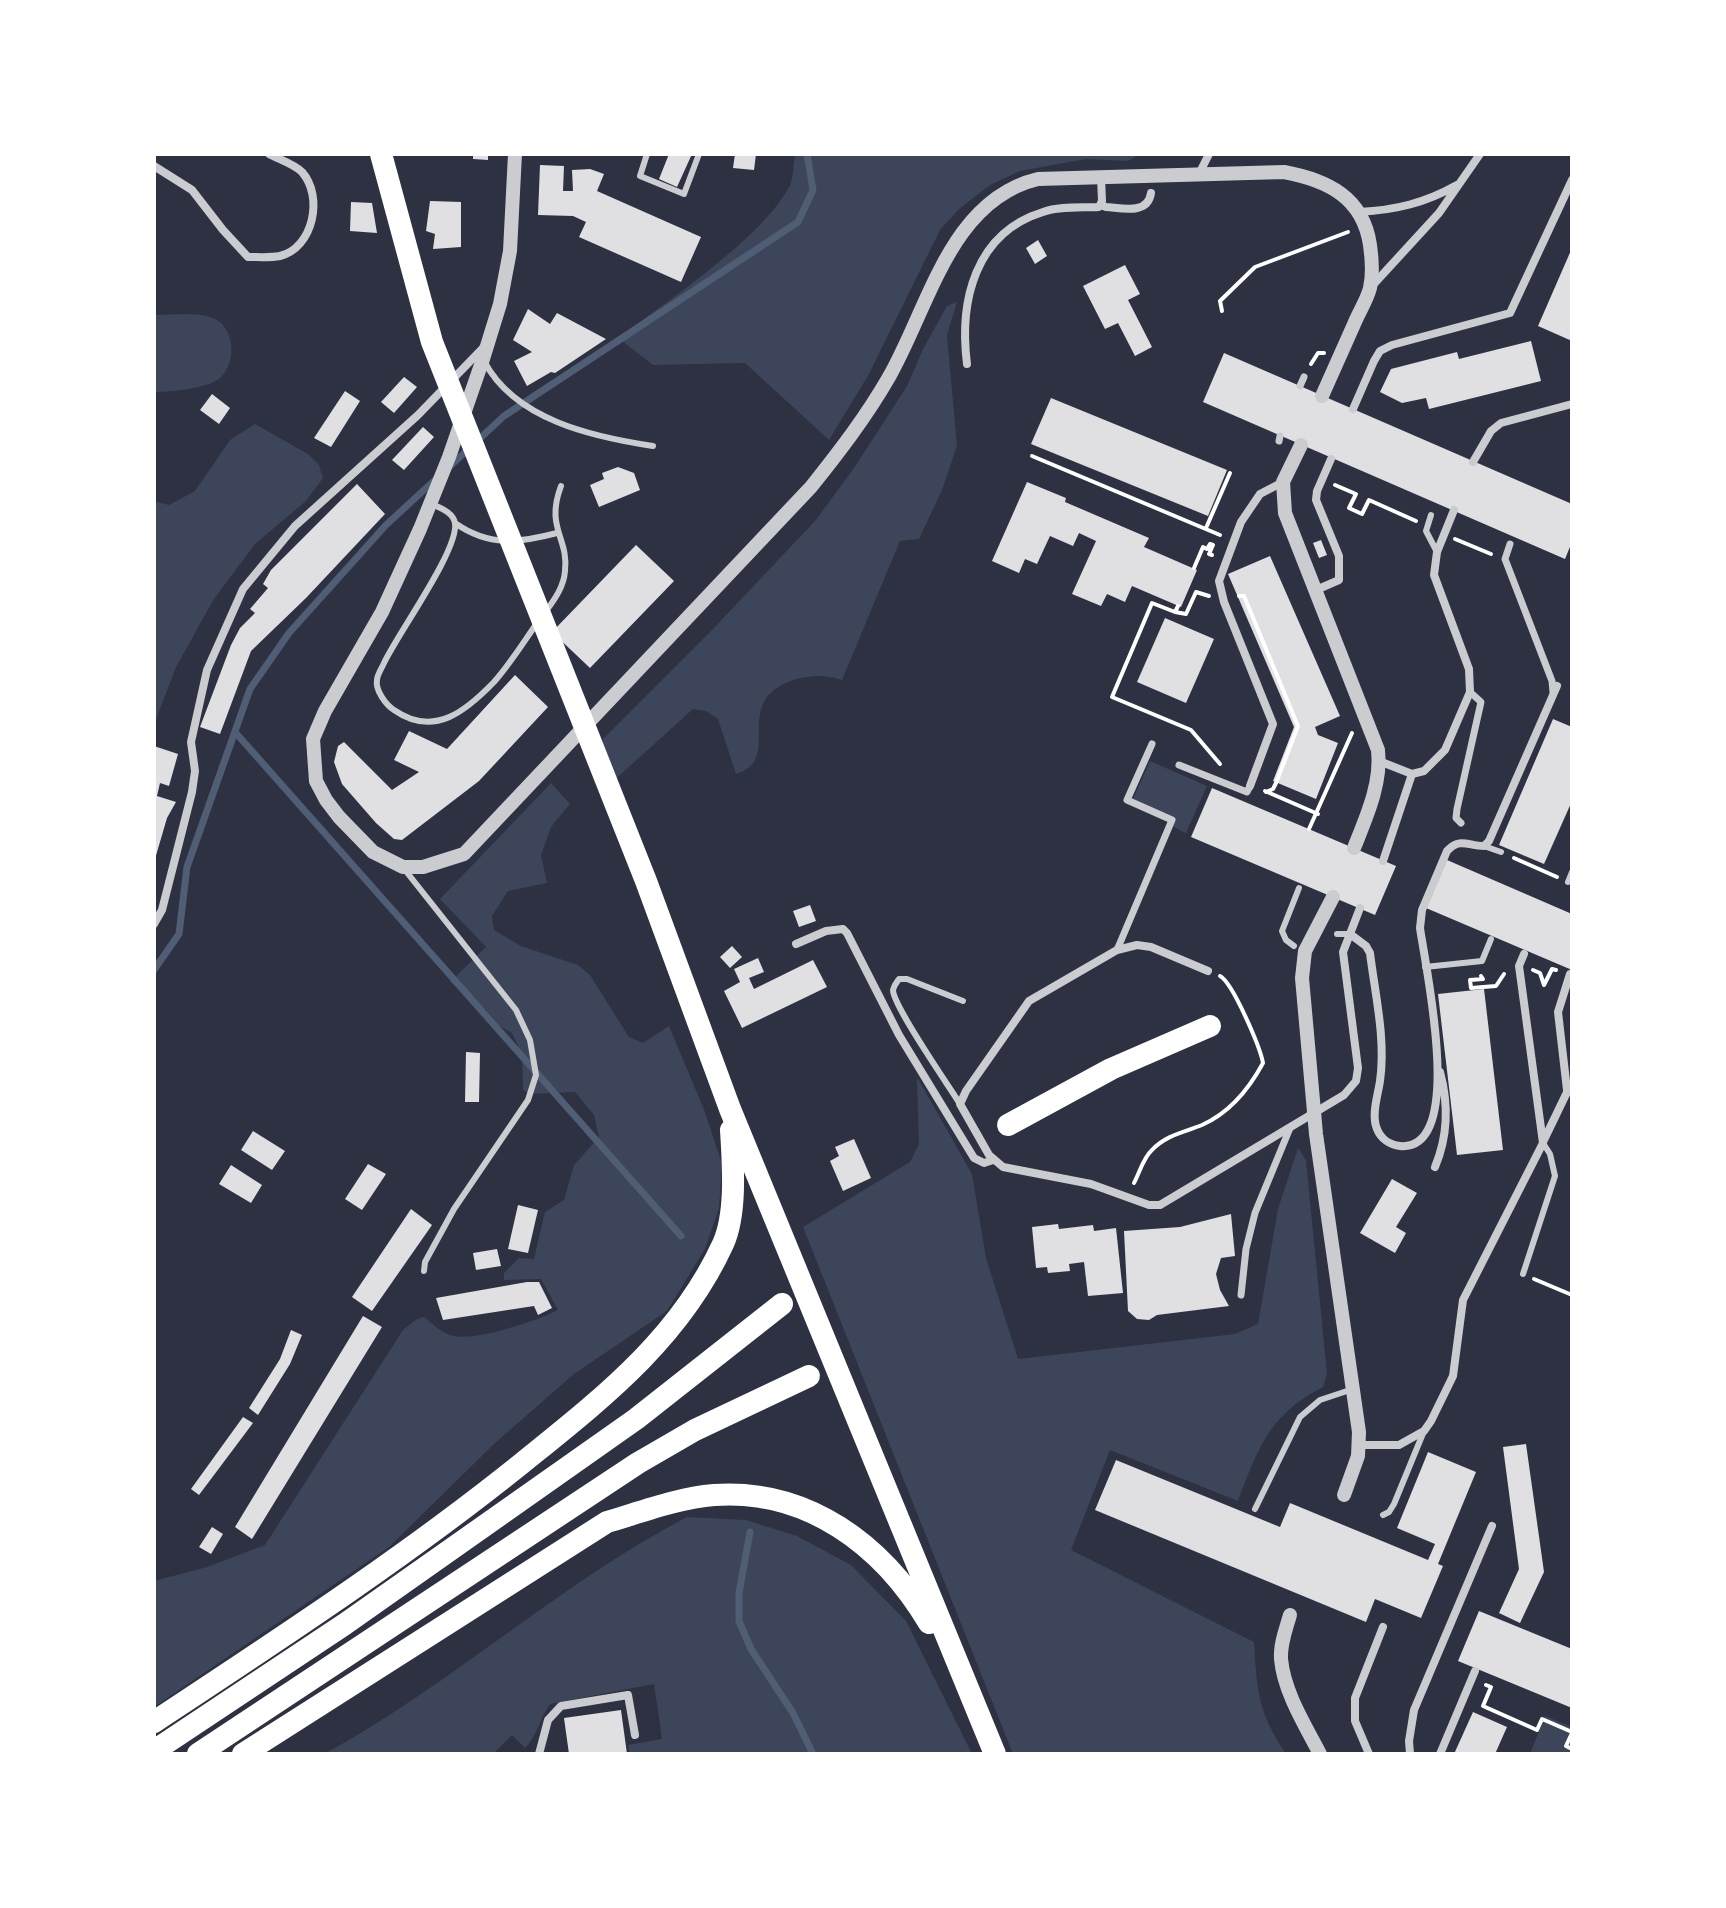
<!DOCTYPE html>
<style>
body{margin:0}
#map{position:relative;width:1726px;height:1908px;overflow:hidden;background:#2d3142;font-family:Ubuntu,sans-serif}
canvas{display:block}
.frame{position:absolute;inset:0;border:156px solid #fff;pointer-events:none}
</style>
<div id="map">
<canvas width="1726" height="1908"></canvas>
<div class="frame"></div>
</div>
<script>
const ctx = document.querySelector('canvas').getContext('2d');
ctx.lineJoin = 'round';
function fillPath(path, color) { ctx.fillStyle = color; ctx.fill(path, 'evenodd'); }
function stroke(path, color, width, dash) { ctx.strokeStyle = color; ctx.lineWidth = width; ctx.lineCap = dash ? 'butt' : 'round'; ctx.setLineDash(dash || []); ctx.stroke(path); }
const green = new Path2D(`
 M795,154H1136L1134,158L1127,161L1086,159L1020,171L990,185L959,209L940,230L869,374L829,440L745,363L653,365L618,338C665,303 765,236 790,185C794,176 793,163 795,154Z
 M957,302L947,335L957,446L942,490L919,539L900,541L842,680C823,674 806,675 788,682C732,705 784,760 736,774L718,719L706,711L693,709L610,784L602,756L603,739L711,631L815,521L854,468L907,386L923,349L947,306Z
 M154,315C171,315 194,312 210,317C235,324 238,362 220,378C207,389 170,392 154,392Z
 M255,424L308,454L319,465L323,478L306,501L255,544L214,599L176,667L154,725V501L169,505L195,491L230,440Z
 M1150,761L1207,786L1186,833L1172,826L1175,818L1133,799Z
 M551,783L570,804L551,827L541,855L547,883L508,891L492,916L494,930L521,946L578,965L590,975L629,1037L643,1043L669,1026L705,1112L722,1164L719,1208L705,1249L667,1311L574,1374L494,1444L389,1547L154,1707V1581L207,1567L265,1545L403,1330L417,1319L424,1317C432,1323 440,1332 450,1335C471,1343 537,1321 558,1310L541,1279L504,1280V1273L519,1258L534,1259L545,1212L564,1200L574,1165L599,1137L594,1115L575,1092L529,1094L523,1090L522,1054L512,1033L501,1027L486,1010L450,982L486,947L440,899Z
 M917,1077L972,1174L986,1258L1018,1359L1235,1334L1258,1324L1278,1209L1298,1148L1306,1160L1327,1374L1323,1387C1269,1415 1259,1447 1238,1501L1110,1450L1071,1550L1254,1642C1257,1692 1258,1712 1286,1754H1013L803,1227L910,1162L919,1144Z
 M687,1517L746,1520L797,1536L851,1565L906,1621L972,1754H630L628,1745L662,1739L654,1684L550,1704C540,1718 537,1736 525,1748L512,1735L493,1754H324C451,1685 559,1584 687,1517Z
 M1545,1716L1572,1727V1754H1530Z`);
const stream = new Path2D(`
 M448,468L504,416L798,222L813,190L807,154
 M235,732L681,1236
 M154,970L179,934L187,867L250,689L289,633L386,525L436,479
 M750,1532L739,1593V1621L751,1649L793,1713L813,1754`);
const building = new Path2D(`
 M473,154H488V160L473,159Z
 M669,154H692L677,187L659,179Z
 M735,154H756L754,170L733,168Z
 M540,165L564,166L563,191H573L572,170L590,169L604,174L597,191L701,237L681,282L579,237L586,222L573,216L538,215Z
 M430,201L461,202V247L433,249L435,234L426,231Z
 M351,202L372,203L377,233L350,231Z
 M1038,240L1047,256L1035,264L1026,248Z
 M1572,248V341L1538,326Z
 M1125,265L1140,294L1128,300L1152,347L1135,356L1118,323L1105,329L1083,286Z
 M528,309L550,324L557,313L606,339L555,373L551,372L527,386L514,361L532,352L513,340Z
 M1531,341L1541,381L1429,409L1426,398L1402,403L1380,392L1391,369L1457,352L1459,359Z
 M1224,353L1572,504V542L1565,559L1203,402Z
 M404,377L417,387L394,413L381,402Z
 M345,391L360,401L331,447L314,438Z
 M212,394L230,408L219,424L200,410Z
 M1051,398L1227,470L1208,516L1031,444Z
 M423,427L434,437L404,470L392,460Z
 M618,467L634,473L640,490L599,507L590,485L604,479L602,473Z
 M1027,482L1066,498L1065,502L1149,538L1144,547L1197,570L1181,607L1132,586L1125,602L1107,594L1101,606L1072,594L1096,541L1079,533L1073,546L1050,536L1037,564L1025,559L1019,573L992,561Z
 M357,484L385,514L306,598L251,651L220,734L200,727L231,645L240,628L255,613L250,609L268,588L263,584L271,570Z
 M1321,540L1327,555L1319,558L1313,543Z
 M636,545L674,581L590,668L552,632Z
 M1270,556L1340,716L1315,727L1318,735L1338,743L1316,799L1273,781L1294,727L1228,574Z
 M1165,618L1214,639L1186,703L1137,682Z
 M515,675L548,707L479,781L402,840L394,839L376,823L342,784L334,762L338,746L344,742L392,790L419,772L394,760L409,731L447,749Z
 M1553,719L1572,727V801L1544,864L1499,845Z
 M154,746L178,754L169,786L160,783L157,796L176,802L167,818L155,859Z
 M1212,788L1396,866L1375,915L1191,837Z
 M1447,860L1572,914V970L1426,908Z
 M810,905L816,921L799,927L793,911Z
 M732,946L742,957L730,968L720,957Z
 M758,958L764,972L749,978L754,989L813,960L827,987L742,1028L724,991L740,982L734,969Z
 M1484,989L1503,1150L1457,1155L1438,994Z
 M466,1052L480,1053L479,1102H465Z
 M253,1131L285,1151L272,1170L241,1150Z
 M854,1139L871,1178L843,1191L830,1161L839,1156L835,1147Z
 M368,1164L386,1174L362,1210L345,1199Z
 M231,1165L262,1185L251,1203L219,1184Z
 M1392,1179L1417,1193L1396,1227L1406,1233L1395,1253L1360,1233Z
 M518,1205L538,1210L528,1253L508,1249Z
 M411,1209L432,1225L372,1311L352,1297Z
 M1231,1214L1235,1256L1221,1258L1216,1274L1220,1290L1229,1306L1157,1315L1149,1320L1137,1319L1128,1311L1124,1231L1180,1227Z
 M1058,1224L1059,1229L1093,1225L1094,1231L1116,1228L1123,1293L1088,1296L1084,1262L1069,1264L1070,1271L1048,1273L1047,1267L1036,1268L1032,1227Z
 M497,1249L501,1266L476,1270L473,1253Z
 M527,1282H539L552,1308L538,1315L534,1306L443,1320L436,1298Z
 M363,1316L382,1327L252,1539L235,1527Z
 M291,1330L302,1335L290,1364L258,1415L249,1408L280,1359Z
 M243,1417L253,1423L199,1495L191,1489Z
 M1526,1444L1544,1572L1520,1623L1499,1613L1519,1569L1503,1447Z
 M1428,1452L1476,1472L1438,1564L1443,1566L1421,1618L1375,1599L1366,1622L1095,1510L1116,1460L1280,1527L1290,1503L1428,1560L1435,1544L1397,1528Z
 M212,1527L223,1534L211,1554L199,1547Z
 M1479,1611L1572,1649V1708L1458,1661Z
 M621,1710L627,1754H569L564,1718Z
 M1473,1712L1507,1727L1495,1754H1454Z`);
const path = new Path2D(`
 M1222,311L1220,301L1255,267L1348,232
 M1311,364L1318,353H1324
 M1032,456L1220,535
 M1335,485L1356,494L1349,508L1362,514L1369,500L1416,521
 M1206,528L1230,473
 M1455,539L1491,554
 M1194,568L1203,547L1207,549L1210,544L1213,545L1209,554L1212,555
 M1239,596H1244L1298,726L1276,783L1273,789L1266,792
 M1178,606L1175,612L1152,603L1112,697L1191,730L1220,764
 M1175,612L1186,614L1196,592L1209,596
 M1265,791L1318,814
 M1309,829L1352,733
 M1514,858L1557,877
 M1533,970L1540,973L1544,985L1552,969L1556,970
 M1481,976L1483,979L1470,980L1471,988L1496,986L1504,974
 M1134,1183C1140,1172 1143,1158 1152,1150C1166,1135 1185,1132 1202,1125C1229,1113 1249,1089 1263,1063C1260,1047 1233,983 1220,976
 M1534,1279L1572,1295
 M1486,1685L1491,1687L1483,1706L1537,1730L1542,1719L1572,1732
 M1572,1733L1566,1746L1572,1749`);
const service = new Path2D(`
 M647,154L640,176L684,194L699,154
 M484,361C515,420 593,437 653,446
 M432,504C440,508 453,512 455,523C459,550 398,633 384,663C382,668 377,675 377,680C375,690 386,705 394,710C434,738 466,711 494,682C510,664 523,643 537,623
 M1431,515L1426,531L1437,552
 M455,523C489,547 519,543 557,533
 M546,611C555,599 564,586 565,571C569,538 545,528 561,486
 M1484,846L1501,852
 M405,870L516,1010L530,1040L536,1075L528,1100L454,1209L425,1262L424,1271
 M1568,882L1572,872
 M1337,934H1350
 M1294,946L1286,940L1282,931L1299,888
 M1425,967L1482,961L1491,939
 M960,1104C949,1086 893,1006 893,990C894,985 896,983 899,979H907L963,1001
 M1523,1274L1555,1176L1550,1154L1543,1143
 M1255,1509L1300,1417L1320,1400L1353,1389
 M1383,1515L1389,1512L1394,1504L1424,1431`);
const pedestrian = new Path2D(`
 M1300,386L1304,377
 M1279,441L1280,436
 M1510,544L1505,559L1552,681L1553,692
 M1179,765L1247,792L1250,786
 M1461,823L1456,818L1457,809L1481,702L1470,692
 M1117,950L1172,820L1127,800L1152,744
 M1241,1295L1246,1249L1255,1213L1290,1128`);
const minor = new Path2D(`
 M154,166L192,190L223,230L248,257C258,257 270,258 280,256C313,248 324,197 302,172C294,164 278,159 269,154
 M1199,174L1209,154
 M1101,205L1106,207C1122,208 1148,215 1151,193
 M1359,212C1396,210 1425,203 1457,185
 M1372,286L1439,213L1480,154
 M967,364C959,301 975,233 1043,212C1060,206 1081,208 1099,207L1102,201L1101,177
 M1353,409L1374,361L1380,351L1392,345L1510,313L1572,180
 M1473,462L1491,431L1501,423L1572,404
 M1316,590L1339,580V556L1316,500L1317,491L1331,459
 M1379,761L1412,774L1383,861
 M1412,774L1424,771L1445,750L1470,692L1469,669L1434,575L1437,552L1454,510
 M1250,786L1273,724L1224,602L1219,581L1241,522L1260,494L1283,482
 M154,924L162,910L192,792L195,771L191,742L207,670L243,589L295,526L418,415L483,348
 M1350,934L1366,946L1370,953C1375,994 1386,1039 1380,1081C1378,1095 1371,1115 1377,1129C1381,1139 1390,1145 1400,1146C1467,1152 1425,965 1420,928L1422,910L1447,851C1460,837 1468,846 1484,846L1489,841L1557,686
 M796,944L826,931L843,929L847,933L899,1035L974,1158L984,1163L993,1160
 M1208,971L1151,947L1137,945L1117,950L1029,1001L966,1091L960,1104L989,1155L1003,1167L1091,1184L1149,1205H1160L1344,1095L1356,1081L1358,1068L1343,952L1360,908
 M1567,1090L1558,1012L1570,974
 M1543,1142L1570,1086
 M1435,1167C1448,1136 1449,1105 1440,1072
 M1360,1445H1399L1424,1431L1431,1421L1453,1376L1463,1300L1543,1143L1519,966L1524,954
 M539,1754L548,1720L561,1706L628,1695L635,1735
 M1369,1754L1355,1721V1698L1383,1627
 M1410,1754L1409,1741L1414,1710L1492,1526
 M1440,1754L1475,1671`);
const tertiary = new Path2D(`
 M515,154L510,251L500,304L483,359L449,457L420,529L382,612L325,711L313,739L316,781L326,800L339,817L373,852L403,867H423L464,854L811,487C839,452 866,417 889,377C929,307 950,200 1038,179L1284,172C1327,180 1363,197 1370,245C1372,259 1373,275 1370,288C1367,300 1359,312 1355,322C1344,347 1333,371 1322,396
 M1301,445L1283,482L1285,513L1378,750C1382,783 1366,818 1354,848
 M1333,897L1305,951L1302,978L1316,1134L1359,1432L1358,1456L1344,1495
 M1290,1615C1286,1629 1280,1644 1281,1659C1284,1692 1305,1725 1320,1754`);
const motorway = new Path2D(`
 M381,154L432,342L646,881L730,1109L995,1754
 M1008,1125L1111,1069L1210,1026
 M154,1722C278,1640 404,1558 521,1464C600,1400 679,1340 723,1244C737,1213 733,1163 731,1130
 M154,1751L345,1624L636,1419L782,1304
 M198,1754L638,1463L695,1430L809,1376
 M243,1754L607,1522C641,1512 678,1498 714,1495C807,1488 883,1545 929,1623`);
fillPath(green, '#3c4559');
stroke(stream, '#4f5d75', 7);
fillPath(building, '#e0e0e3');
stroke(path, '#fff', 4);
stroke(service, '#caccd0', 6);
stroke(pedestrian, '#caccd0', 7);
stroke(minor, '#caccd0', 8);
stroke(tertiary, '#caccd0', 14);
stroke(motorway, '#fff', 22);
</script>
